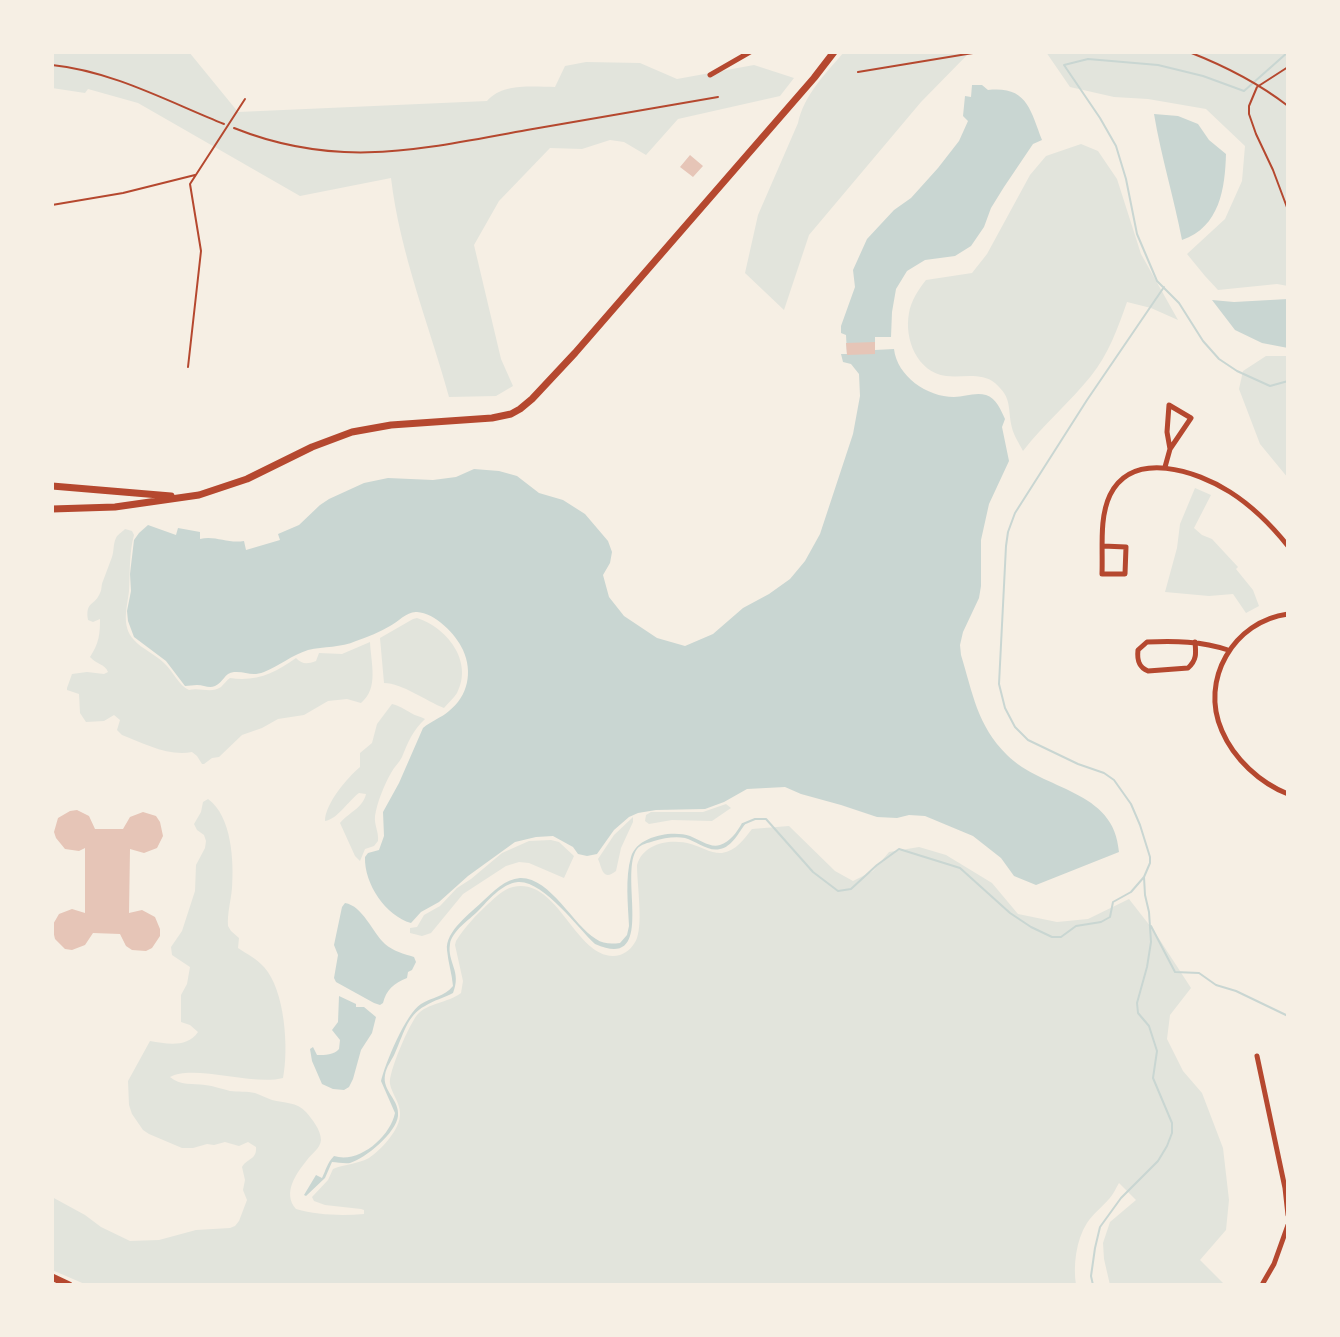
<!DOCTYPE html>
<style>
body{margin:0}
#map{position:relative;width:1340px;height:1337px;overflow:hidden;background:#f6efe4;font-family:Spectral,serif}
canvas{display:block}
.frame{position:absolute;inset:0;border:54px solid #f6efe4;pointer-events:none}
</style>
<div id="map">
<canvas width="1340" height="1337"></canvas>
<div class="frame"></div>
</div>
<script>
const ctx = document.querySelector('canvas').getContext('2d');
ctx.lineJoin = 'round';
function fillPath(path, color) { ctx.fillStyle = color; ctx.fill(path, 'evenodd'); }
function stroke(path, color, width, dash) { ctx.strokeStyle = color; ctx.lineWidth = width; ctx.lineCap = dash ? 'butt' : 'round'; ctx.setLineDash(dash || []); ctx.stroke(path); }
const green = new Path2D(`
 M52,52H189L238,112L487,101C503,83 532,87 555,87L565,66L586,62L640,63L677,79L754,65L794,78L780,96L678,119L646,155L624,142L610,140L582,149L550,148L499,201L474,245L501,359L513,386L496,396L449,397C429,324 400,254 391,178L300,196L138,103L88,89L85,93L52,88Z
 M844,52H970L921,102L809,235L784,310L745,273L758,215L798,123C804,95 826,73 844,52Z
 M1046,52H1288V286L1277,284L1218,290L1205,276L1187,254L1225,219L1242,181L1245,146L1206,109L1148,99L1114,97L1070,87Z
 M1081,144L1098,151L1117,179L1141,254L1178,320L1151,308L1127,302C1118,328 1108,355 1091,376C1070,402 1044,424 1023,451C1019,443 1014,436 1012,428C1007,407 1013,399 995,383C981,372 962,378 946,376C917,372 904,339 909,313C911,301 918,290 926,280L972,273L987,254L1030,175L1046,156Z
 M1266,356H1288V478L1260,444L1239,389L1243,371Z
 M1195,488L1211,495L1194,528L1202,535L1212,539L1238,567L1236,569L1253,590L1259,606L1246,613L1233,594L1209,596L1165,592L1177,548L1180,524Z
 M125,529L132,531L134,535C129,553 130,573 129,591C127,608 121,626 134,640C142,649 155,654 164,663C173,671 179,686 189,690C200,687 211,694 221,687C224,684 227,680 230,678C256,682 275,673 296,658C303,665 307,664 316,661L319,653L342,654L370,642C371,664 379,688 361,703L347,699L328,701L304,715L278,719L262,728L242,735L219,757L212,758L204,764H202L197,756L192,752C169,757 143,743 122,735L117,730L120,720L114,715L104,721L86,722L80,713L79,694L67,690V688L72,674L87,672L104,674L108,672C105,664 96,664 90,657C99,643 100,635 100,619L93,622L88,620C85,601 95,606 100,593C102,590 101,585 103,581C106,573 109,565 112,557C114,552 113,544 116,538C117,535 122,532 125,529Z
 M417,618C446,627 474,661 457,693C454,698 448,703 444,708C426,701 402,683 384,683L380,638L413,619Z
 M392,704C400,706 404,709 411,713C415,716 420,716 425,719C413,730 408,742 402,757C399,763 394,767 391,773C384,785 377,803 375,816C374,825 379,832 378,841L374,846L365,849L360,861L355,856L340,823C348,813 363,808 366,794L359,793C348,801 338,819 325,821C325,804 347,778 360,767V753L372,743L377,724Z
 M208,799C232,816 234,862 232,888C231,901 227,913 228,926L231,931L239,938L238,948C247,954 257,959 264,967C285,990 289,1049 283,1078C253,1086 193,1064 170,1077C180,1086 193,1083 205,1085C214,1086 222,1089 230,1091C238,1092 247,1091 255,1093C261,1095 266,1098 272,1100C284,1103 297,1102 306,1112C312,1119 321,1130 321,1140C320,1149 312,1153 307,1160C296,1174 282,1193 296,1209C317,1215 341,1216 364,1214V1210L361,1209L325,1205L314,1201L312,1197L328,1180L333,1169C345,1164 358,1164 369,1158C381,1150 401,1129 400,1113C400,1103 392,1094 390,1084C388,1073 409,1025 417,1015C427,1003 448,1003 461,993L463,981L455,945L456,941C465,927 476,915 488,904C495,898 503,889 513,887C560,876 577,966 620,955C628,952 634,946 637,938C643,921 637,885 637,865C643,843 671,838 691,844C701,847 712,854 722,853C736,851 744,839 752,829L789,826L835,871L853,881L873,871L889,852L919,847L946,855L992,883L1018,914L1057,922L1088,919L1129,899L1154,931L1191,988L1170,1015L1167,1039L1183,1071L1202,1093L1223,1148L1229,1200L1226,1230L1200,1260L1225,1285H1110L1104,1259L1103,1243L1110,1222L1136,1200L1119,1183C1116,1188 1113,1195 1109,1199C1101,1208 1093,1214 1087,1223C1076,1240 1073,1266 1076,1285H87L52,1270V1197L85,1215L101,1227L130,1241L159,1240L196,1230L230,1228L235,1226L239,1221L247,1200L243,1190L245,1180L242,1167C247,1158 257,1160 256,1147L248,1142L239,1146L225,1142L214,1145L207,1144L193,1148H182L149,1134L143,1130L132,1114L129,1105L128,1081L150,1041C167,1044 187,1048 198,1032L190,1025L181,1022V995L187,984L190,967L172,955L171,947L182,931L195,891L196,865L205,848L206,841L204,835L197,830L194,824L201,812L203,802Z
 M726,804L731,808L712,821L672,820L649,824L645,821L646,815L651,812H703Z
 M633,817V822L621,848L616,871C602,882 602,867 598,859L614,835Z
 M551,840L559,842L574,856L564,878L529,863L519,862L506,866L463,894L431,933L422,936L410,933V928L417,927L424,915L440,906L457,888L471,879L502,853L529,841Z`);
const water = new Path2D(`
 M972,85H982L988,90C1027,86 1030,109 1042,140L1033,144L1004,187L991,208L984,227L971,246L955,256L925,260L907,271L896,289L892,312L891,337H875V350L894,349C897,376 927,397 954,397C964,397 975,392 986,395C996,398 1001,410 1005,419L1002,427L1009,461L989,504L981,540V586L979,598L963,632L960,645L961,655C973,694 977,725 1007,755C1043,791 1115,789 1119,852L1036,885L1014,876L1001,858L973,836L925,816L909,815L897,818L877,817L841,805L801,794L785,787L747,789L724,802L705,809L656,810L638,813L629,817L614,830L597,854L587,856L578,854L573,847L553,836L536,837L515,842L468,876L439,902L421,912L411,923C386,916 364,884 365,857L368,853L379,850L384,836L383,812L399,783L423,728C431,721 441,718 449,711C468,696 473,672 463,650C456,634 435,613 417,612C407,611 398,622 390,626C380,632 368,637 356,641C341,648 324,646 308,650C292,655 279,666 264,672C251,677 246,671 234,672C224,673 224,682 215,686C209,689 204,685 197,685C193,685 189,686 185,686L166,661L134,637L128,621L127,611L131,591L130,574L134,540L139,533L148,525L176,535L178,528L200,532V539C215,535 228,544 244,541L246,550L280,540L278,534L299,525L320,505L329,499L364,483L388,478L433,480L456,477L474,469L499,471L517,476L539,493L563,500L585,514L608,541L612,552L610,563L603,575L609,597L624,616L657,638L685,646L713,634L743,608L769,594L790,579L805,561L820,534L853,434L860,396L859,374L851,364L843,362L841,354H847L846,335L841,333V326L855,287L853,270L867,239L894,210L911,198L938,168L959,141L968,121L963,116L965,96L971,97Z
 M1154,114L1178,116L1198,124L1209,140L1226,154C1225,188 1220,227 1182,240C1174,198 1161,156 1154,114Z
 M1288,299V348L1262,343L1235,330L1212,300L1234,302Z
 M742,823H746C739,832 732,847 720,849C708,852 696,841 685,838C675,836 664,838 654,841C648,843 641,844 637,849C618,875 658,972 595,944C578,928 543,880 518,882C501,884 489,900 478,911C469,920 452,931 450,944C447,963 462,971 453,993C444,998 434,1000 425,1006C407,1015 403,1036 395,1053C392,1060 386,1067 385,1075C382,1091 400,1100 398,1116C396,1133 366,1158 350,1163C345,1164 337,1162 332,1162L325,1178L306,1196L304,1195L316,1175L322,1178C326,1170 327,1163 334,1156C359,1164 390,1137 395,1113L381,1081C385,1064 406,1013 421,1004C432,997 444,997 453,986C452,974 448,962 447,950C445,931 471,913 483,901C493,892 505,879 520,878C550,877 573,925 596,939C603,944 611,944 620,943L627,935L629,926C628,904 625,878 631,857C637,836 672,830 690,836C700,840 710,848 720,845C730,842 737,832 742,823Z
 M345,903C363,906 372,932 385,944C393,951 404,954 414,957L416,962L412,970L408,972L407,978C394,983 386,990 383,1003L380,1005L374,1003L336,982L334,978L338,955L334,945L342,907Z
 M339,996L356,1004V1007H364L376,1017L372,1033L361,1050L353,1079L349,1087L344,1090L333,1089L322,1084L312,1061L310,1049L313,1047L317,1055C325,1055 334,1055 339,1049L340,1040L332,1030L338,1022Z`);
const stream = new Path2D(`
 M1288,52L1244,91L1203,76L1158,65L1088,59L1064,65L1100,118L1116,146L1126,179L1137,234L1157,281L1179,303L1203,341L1219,359L1237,371L1270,386L1288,381
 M743,824L755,819H766L813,872L838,891L851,889L877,865L899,849L960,868L1010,913L1031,927L1052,937H1061L1076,926L1101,922L1110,917L1113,902L1131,892L1144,877
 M1151,926L1175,972L1199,973L1216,985L1236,991L1288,1016
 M1093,1285L1091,1276L1095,1248L1100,1227L1121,1198L1158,1161L1167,1146L1172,1133V1123L1153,1078L1157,1051L1149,1026L1138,1013L1137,1003L1147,967L1151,942L1149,912L1145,895L1144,877L1150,863V857L1140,825L1131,804L1114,780L1104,773L1078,764L1028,740L1015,727L1005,708L999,684L1006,546L1008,532L1015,513L1087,400L1164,287`);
const building = new Path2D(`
 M690,155L703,166L693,177L680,167Z
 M875,342V354L847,355L846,343Z
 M77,810L89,816L95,829H123L130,817L143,812L156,816L160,822L163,836L157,848L144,853L130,849L129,913L142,910L155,917L160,929V936L152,948L146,951L132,950L126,946L120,934L93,933L85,945L72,950L65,949L55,939L52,926L59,914L72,909L85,913V848L79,851L65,849L56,838L54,832L58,818L70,811Z`);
const path = new Path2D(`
 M1189,52C1225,66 1257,82 1288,106
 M52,65C112,71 169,102 224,124
 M1288,67L1257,87L1249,106V114L1256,134L1273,170L1288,210
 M858,72L979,52
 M234,128C339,170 421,149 527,130C591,119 655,108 718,97`);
const service = new Path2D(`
 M52,205L123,193L195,175
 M188,367L201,251L190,184L245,99`);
const minor = new Path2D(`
 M710,75L750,52
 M1165,467L1170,449L1191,418L1169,405L1167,432L1170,449
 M1103,546L1126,547L1125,574H1102C1103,548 1099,518 1110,495C1133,449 1197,471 1230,492C1252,506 1272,526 1288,546
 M1288,614C1234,621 1199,680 1222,731C1234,759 1260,783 1288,794
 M1195,642C1196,653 1197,660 1188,668L1148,671C1138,667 1137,659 1138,650L1147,642C1175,641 1201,641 1228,650
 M1257,1056L1285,1188L1288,1215
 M1263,1283L1274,1264L1288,1225`);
const secondary = new Path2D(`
 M52,486L171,496
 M52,509L115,507L199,495L247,479L312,447L352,432L391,425L492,418L511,414L520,409L532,399L575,353L814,78L834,52
 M52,1277L69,1285`);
fillPath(green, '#e2e4dc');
fillPath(water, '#c9d6d2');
stroke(stream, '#c9d6d2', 2);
fillPath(building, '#e6c5b7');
stroke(path, '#b5482f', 2);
stroke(service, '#b5482f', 2);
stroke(minor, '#b5482f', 5);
stroke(secondary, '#b5482f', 7);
</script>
